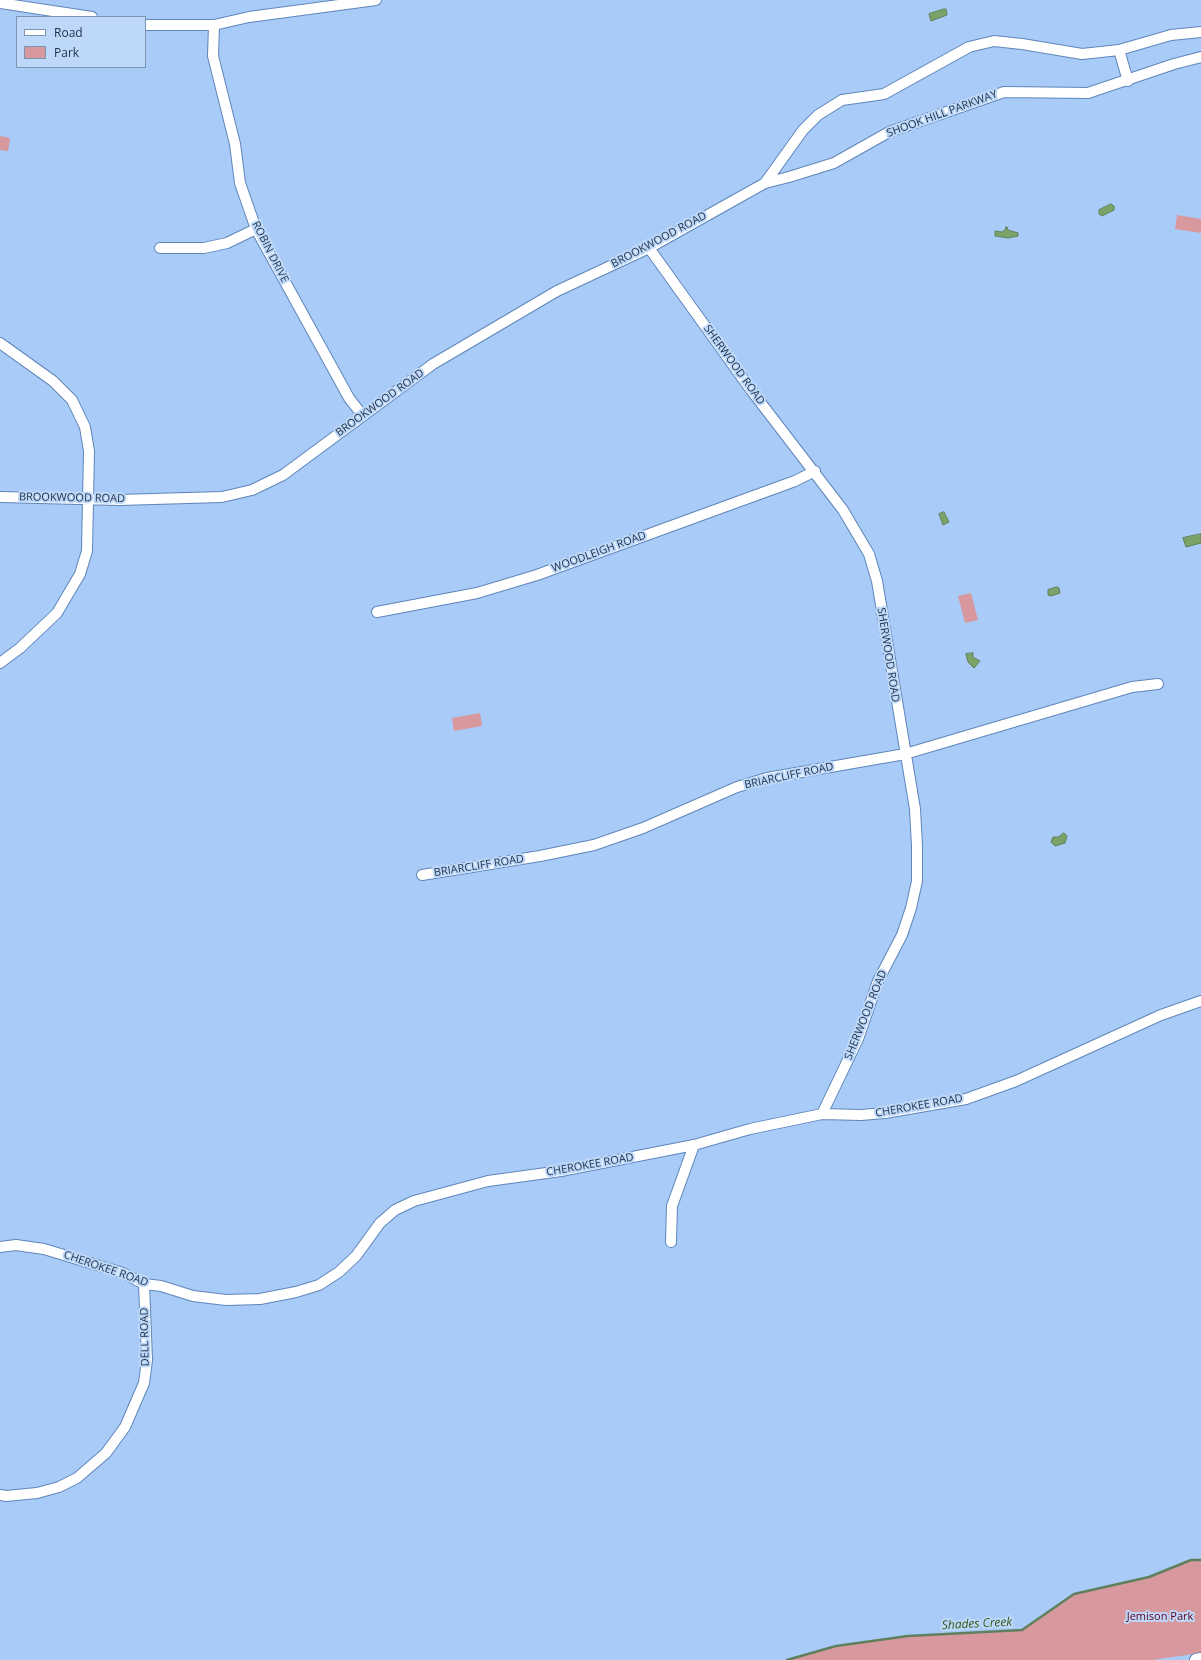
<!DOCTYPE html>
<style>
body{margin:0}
#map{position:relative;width:1201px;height:1660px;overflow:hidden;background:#a9cbf8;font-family:"Open Sans",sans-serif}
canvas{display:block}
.legend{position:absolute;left:16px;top:16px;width:130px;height:52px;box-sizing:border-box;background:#bed8fa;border:1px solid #7e95b2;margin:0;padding:5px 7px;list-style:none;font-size:12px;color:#1f3046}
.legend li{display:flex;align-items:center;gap:8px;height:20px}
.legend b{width:20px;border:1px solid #7e95b2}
</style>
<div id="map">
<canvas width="1201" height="1660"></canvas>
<ul class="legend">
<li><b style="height:5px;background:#fff"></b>Road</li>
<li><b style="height:11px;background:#d7999d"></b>Park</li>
</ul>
</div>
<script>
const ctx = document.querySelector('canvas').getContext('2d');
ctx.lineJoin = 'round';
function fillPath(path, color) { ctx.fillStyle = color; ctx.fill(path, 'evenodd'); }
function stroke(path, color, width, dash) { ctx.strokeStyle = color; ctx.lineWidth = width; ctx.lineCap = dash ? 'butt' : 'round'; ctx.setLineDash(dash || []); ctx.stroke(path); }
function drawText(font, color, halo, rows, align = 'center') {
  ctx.font = font + ' "Open Sans",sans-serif'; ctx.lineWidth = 4; ctx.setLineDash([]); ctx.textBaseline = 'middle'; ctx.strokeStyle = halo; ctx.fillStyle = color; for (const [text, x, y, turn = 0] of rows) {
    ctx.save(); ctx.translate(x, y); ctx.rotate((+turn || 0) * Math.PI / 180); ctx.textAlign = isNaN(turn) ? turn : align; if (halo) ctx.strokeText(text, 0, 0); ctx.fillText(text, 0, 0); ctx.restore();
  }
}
const green = new Path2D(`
 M0,136L10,138L8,151L0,150Z
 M1177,215L1201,219V233L1175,229Z
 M971,593L978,620L965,623L958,596Z
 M480,713L482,726L454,731L452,718Z
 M1191,1560H1201V1653L1152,1660H787L836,1646L908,1636L1022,1630L1074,1594L1149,1577Z`);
const water = new Path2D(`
 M944,9H946L947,15L931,21L929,14Z
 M1111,204L1114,206V210L1102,216L1099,214V210Z
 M1006,227H1007L1008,230L1018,233V236L1008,238L995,236V231L1002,232L1005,230Z
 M944,512L949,522L943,525L939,514Z
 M1201,534V543L1186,547L1183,538Z
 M1057,587L1059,588L1060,593L1051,596L1048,595V590Z
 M973,653V657L980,661L974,668L968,662L966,654Z
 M1064,833L1067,836L1065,843L1055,846L1051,842L1053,837H1058Z`);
const stream = new Path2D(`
 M787,1660L836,1646L908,1636L1022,1630L1074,1594L1149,1577L1191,1560H1201`);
const minor = new Path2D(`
 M0,3L92,17
 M145,25H214L249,17L376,0
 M214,25L213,56L235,144L240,183L256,229L349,398L363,416
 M1119,50L1128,81
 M765,183L803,130L818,115L842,100L884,94L969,47L994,41L1022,44L1082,54L1119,50L1171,35L1201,32
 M160,248H204L227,243L256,229
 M649,248L751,390L843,510L869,554L877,581L915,809L917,846V881L911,908L902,935L878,981L858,1039L822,1114
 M0,343L53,381L72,400L85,427L89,451L87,551L80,574L57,613L20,648L0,663
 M0,497L119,500L222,497L252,490L283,475L433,364L557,291L649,248L765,183L789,177L834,163L889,132L1004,92L1088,93L1174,64L1201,57
 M377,612L477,593L537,575L795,481L815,471
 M422,875L540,856L594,845L643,828L737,787L767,778L905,754L1132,687L1158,684
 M671,1242L672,1206L694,1145
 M0,1247L16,1245L44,1249L123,1273L144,1284L161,1286L193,1296L226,1300L260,1299L296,1292L319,1285L339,1272L356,1256L380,1223L395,1210L414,1201L488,1181L561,1171L694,1145L750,1129L822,1114L861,1115L885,1113L966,1099L1016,1081L1161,1015L1201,1001
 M0,1495L6,1496L37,1493L59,1487L77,1478L106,1453L125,1427L144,1383L147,1360L144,1284`);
const major = new Path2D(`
 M1196,1660L1201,1659`);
const streetNames = [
 ["SHOOK HILL PARKWAY",942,114,-20],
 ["BROOKWOOD ROAD",659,240,-28],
 ["ROBIN DRIVE",270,252,63],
 ["SHERWOOD ROAD",734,365,54],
 ["BROOKWOOD ROAD",380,403,-36],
 ["BROOKWOOD ROAD",72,498,1],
 ["WOODLEIGH ROAD",599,552,-20],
 ["SHERWOOD ROAD",888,655,81],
 ["BRIARCLIFF ROAD",789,776,-12],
 ["BRIARCLIFF ROAD",479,866,-9],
 ["SHERWOOD ROAD",866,1015,-68],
 ["CHEROKEE ROAD",919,1106,-10],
 ["CHEROKEE ROAD",590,1165,-10],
 ["CHEROKEE ROAD",106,1269,19],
 ["DELL ROAD",145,1337,-91]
];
const parkNames = [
 ["Jemison Park",1160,1617]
];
const waterNames = [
 ["Shades Creek",977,1624,-3]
];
fillPath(green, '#d7999d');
fillPath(water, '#7ca367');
stroke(water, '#60805d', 1);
stroke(stream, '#60805d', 2.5);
stroke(minor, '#5e86ba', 12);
stroke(major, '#5e86ba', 14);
stroke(minor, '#fff', 10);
stroke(major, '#fff', 12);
drawText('11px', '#1f3046', '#bed8fa', streetNames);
drawText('11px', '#5e0019', '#bed8fa', parkNames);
drawText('italic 12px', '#325719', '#bed8fa', waterNames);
</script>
